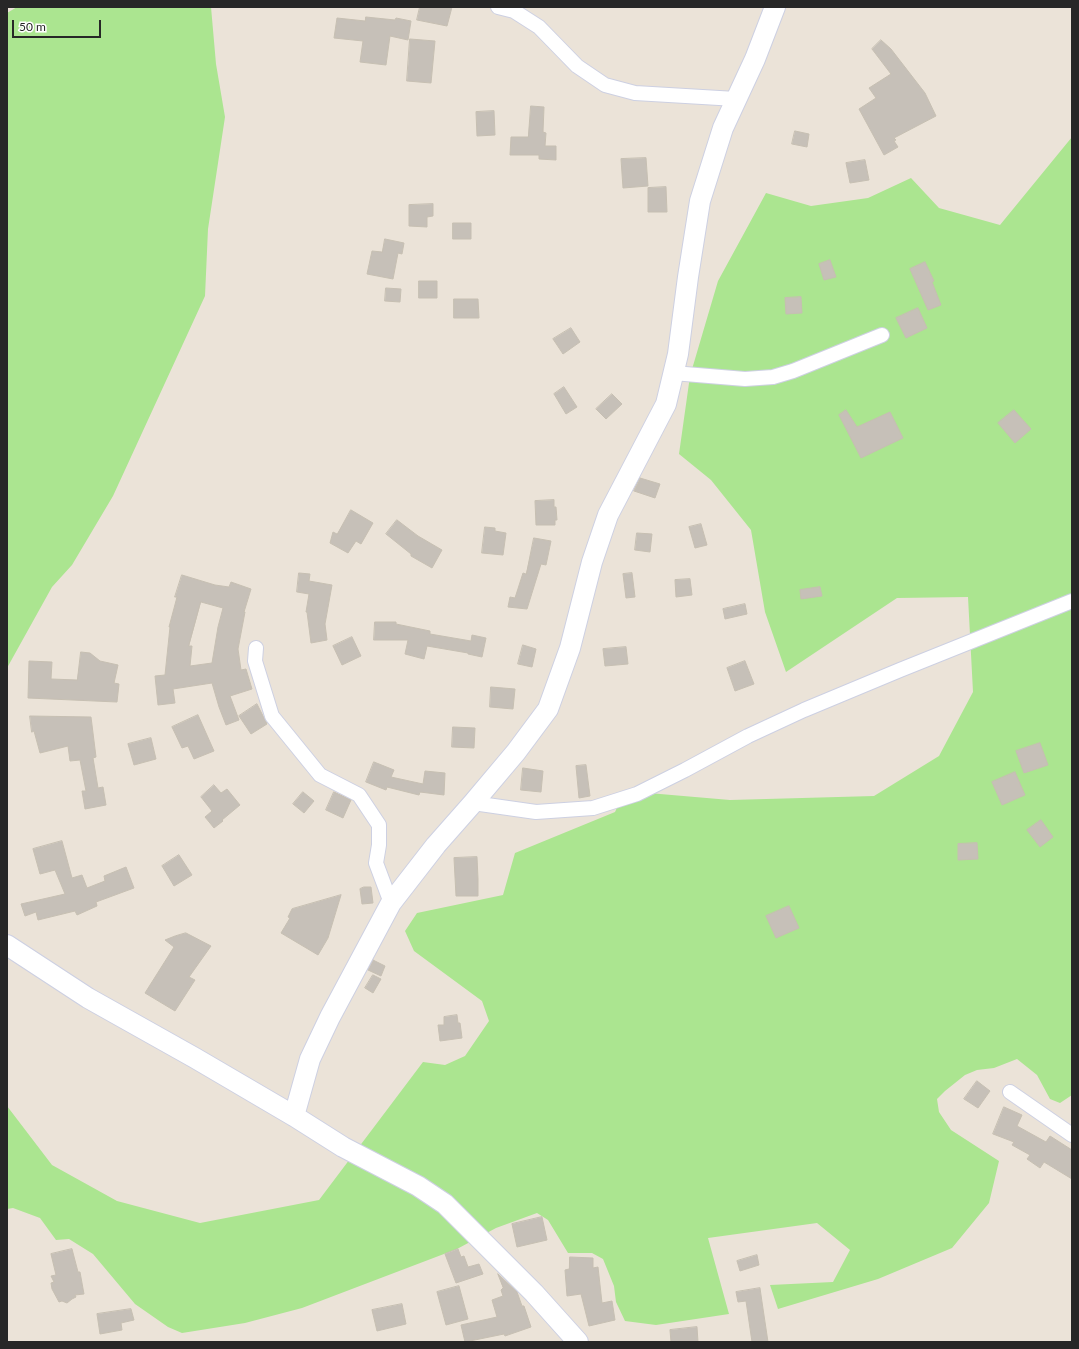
<!DOCTYPE html>
<style>
body{margin:0}
#map{position:relative;width:1079px;height:1349px;overflow:hidden;background:#ebe3d8;font-family:Lato,sans-serif}
canvas{display:block}
.frame{position:absolute;inset:0;border:8px solid #272727;pointer-events:none}
.scale{position:absolute;left:12px;top:20px;width:89px;height:18px;box-sizing:border-box;border:2px solid #272727;border-top:0;padding-left:5px;font-size:12px;line-height:14px;white-space:nowrap;color:#272727;-webkit-text-stroke:3px #fff;paint-order:stroke}
</style>
<div id="map">
<canvas width="1079" height="1349"></canvas>
<div class="frame"></div>
<div class="scale">50 m</div>
</div>
<script>
const ctx = document.querySelector('canvas').getContext('2d');
ctx.lineJoin = 'round';
function fillPath(path, color) { ctx.fillStyle = color; ctx.fill(path, 'evenodd'); }
function stroke(path, color, width, dash) { ctx.strokeStyle = color; ctx.lineWidth = width; ctx.lineCap = dash ? 'butt' : 'round'; ctx.setLineDash(dash || []); ctx.stroke(path); }
const green = new Path2D(`
 M17,7H211L216,64L225,117L208,229L205,296L113,496L72,565L52,587L7,668V13Z
 M1072,137V1095L1060,1103L1050,1099L1037,1075L1017,1059L994,1068L977,1070L965,1075L945,1091L937,1099L939,1112L951,1130L999,1161L989,1203L952,1248L878,1279L778,1309L770,1285L833,1282L850,1250L817,1223L708,1238L729,1314L656,1325L625,1321L616,1302L614,1286L603,1259L592,1253H568L548,1220L537,1213L496,1228L457,1249L302,1308L245,1323L182,1333L168,1327L135,1304L93,1254L69,1239L56,1240L40,1218L13,1208L7,1209V1106L52,1165L117,1201L200,1223L319,1200L423,1062L445,1065L465,1056L489,1021L482,1001L414,951L405,931L417,913L503,895L515,853L615,812L625,791L730,800L874,796L939,756L973,692L968,597L897,598L786,672L765,612L751,530L711,480L679,454L690,376L718,281L766,193L811,206L868,198L911,178L939,208L1000,225Z`);
const building = new Path2D(`
 M420,7H452L447,26L417,20Z
 M366,17L395,20L396,18L411,21L408,40L390,36L386,65L360,62L363,41L334,38L337,18L365,21Z
 M410,39L435,41L431,83L407,81Z
 M881,40L891,49L925,93L936,116L894,138L896,140L894,141L898,147L884,155L859,109L876,98L869,88L891,74L872,49Z
 M531,106L544,107L543,132L546,133L545,146H556V160L539,159V155H510L511,137H528Z
 M494,111L495,135L477,136L476,112Z
 M795,131L809,134L807,147L792,144Z
 M646,158L648,186L623,188L621,159Z
 M865,160L869,180L850,183L846,163Z
 M666,187L667,212H648V188Z
 M433,204V216L427,217V227L409,226V205Z
 M453,223H471V239H453Z
 M385,239L404,243L402,254L398,253L393,279L367,274L372,251L382,252Z
 M830,260L836,277L824,280L819,264Z
 M925,262L934,281L932,282L941,305L928,310L910,269Z
 M419,281H437V298H419Z
 M386,288L401,289L400,302L385,301Z
 M801,297L802,313L786,314L785,298Z
 M454,299H478L479,318H454Z
 M918,308L927,328L906,338L896,318Z
 M571,328L580,342L563,354L553,339Z
 M564,387L577,407L566,414L554,394Z
 M612,394L622,404L606,419L596,409Z
 M846,410L857,427L890,412L903,438L861,458L839,415Z
 M1014,410L1031,429L1015,443L998,423Z
 M640,478L660,484L655,498L634,491Z
 M554,500V507H556L557,520H555V525H536L535,501Z
 M351,510L373,523L361,544L356,541L348,553L330,543L333,532L337,534Z
 M397,520L418,536L442,550L432,568L411,556V554L386,534Z
 M701,524L707,545L695,548L689,527Z
 M485,527L495,528V531L506,533L503,555L482,553Z
 M637,533L652,534L650,552L635,550Z
 M534,538L551,541L546,565L541,564L527,609L508,607L510,597L515,598L523,573L526,574Z
 M299,573L310,574L309,581L332,585L325,624L327,640L311,643L307,612H306L309,594L297,592Z
 M632,573L635,597L626,598L623,574Z
 M182,575L215,585L229,587L231,582L251,589L244,612H245L238,649L241,670L246,669L252,689L230,696L239,720L226,725L219,707L212,683L173,689L175,703L158,705L155,676L165,675L170,627H169L177,597H175ZM201,602L223,608L218,627L212,663L190,666L192,646H189Z
 M690,579L692,595L676,597L675,580Z
 M820,587L822,596L801,599L800,590Z
 M745,604L747,614L725,619L723,609Z
 M375,622H396V624L430,631V634L471,641L472,635L486,638L482,657L468,654V653L427,646L424,659L405,654L408,640H374Z
 M352,637L361,656L342,665L333,646Z
 M523,645L536,649L532,667L518,664Z
 M626,647L628,664L605,666L603,649Z
 M81,652L90,653L100,661L118,665L114,683L119,684L117,702L28,698L29,661L52,662L51,679L77,680Z
 M745,661L754,684L735,691L727,668Z
 M491,687L515,689L513,709L490,707Z
 M257,704L267,724L251,734L239,716Z
 M198,715L214,751L194,759L188,746L182,748L172,727Z
 M30,716L91,717L96,757L93,758L98,788L103,787L106,805L85,809L82,791H86L80,760L70,761L68,746L40,753L34,731L32,732Z
 M453,727L475,728L474,748L452,747Z
 M151,738L156,759L134,765L128,744Z
 M1040,743L1048,765L1024,773L1016,751Z
 M374,762L394,770L391,777L423,784L425,771L445,773L444,795L420,792L419,795L387,787L386,790L366,782Z
 M586,765L590,796L579,798L576,766Z
 M523,768L543,771L541,792L521,790Z
 M1015,772L1025,795L1002,805L992,782Z
 M214,785L221,793L227,789L240,805L222,820L223,821L214,828L205,817L212,811L201,797Z
 M303,792L314,801L304,813L293,804Z
 M334,792L351,800L343,818L326,810Z
 M1041,820L1053,837L1040,847L1027,830Z
 M62,841L72,878L82,875L87,888L105,881L104,876L126,867L134,888L96,902L97,906L77,915L75,911L38,920L36,912L25,916L21,904L65,894L55,870L40,874L33,849Z
 M977,843L978,859L958,860V844Z
 M179,855L192,875L174,886L162,866Z
 M477,857L478,879V896H456L454,858Z
 M364,887H371L373,903L362,904L360,889Z
 M341,895L328,938L318,955L281,933L290,918L288,917L292,909Z
 M789,906L799,928L776,938L766,916Z
 M186,933L211,946L189,977L195,980L175,1011L145,993L174,947L165,940L175,936Z
 M373,960L385,966L381,976L368,970Z
 M373,975L381,979L373,993L365,988Z
 M457,1015L458,1023H460L462,1038L440,1041L438,1025H444V1017Z
 M977,1081L990,1091L978,1108L964,1099Z
 M1004,1107L1022,1115L1017,1126L1046,1142L1050,1136L1072,1150V1179L1044,1162L1040,1168L1027,1159L1030,1155L1012,1145L1014,1142L993,1134Z
 M542,1217L547,1240L517,1247L512,1224Z
 M72,1249L78,1272H80L84,1294L75,1295L76,1297L72,1299L67,1303L62,1301L59,1302L52,1289L51,1283L54,1282L51,1276L56,1275L51,1254Z
 M458,1249L461,1257L464,1256L468,1267L479,1264L483,1274L456,1283L445,1254Z
 M757,1255L759,1265L740,1271L737,1261Z
 M570,1257L593,1258V1268L598,1267L602,1303L612,1301L615,1320L589,1326L581,1294L567,1296L565,1270L569,1269Z
 M498,1274L517,1292L522,1306H524L531,1327L505,1336L504,1334L465,1342L461,1325L497,1317L492,1300L503,1296L501,1290L503,1288Z
 M459,1286L468,1319L446,1325L437,1292Z
 M760,1288L762,1302L768,1342H752L746,1301L738,1302L736,1292Z
 M402,1304L406,1324L377,1331L372,1310Z
 M131,1309L134,1320L121,1323L122,1330L100,1334L97,1314Z
 M697,1327L698,1342H671L670,1330Z`);
const street = new Path2D(`
 M498,7L514,11L539,27L577,66L605,85L635,93L736,99
 M673,373L745,379L773,377L793,371L882,335
 M256,648L255,661L272,716L320,775L359,795L379,825V845L376,863L391,903
 M473,803L536,812L593,808L637,794L685,770L748,736L804,710L900,670L1072,601
 M1010,1092L1072,1135`);
const secondary = new Path2D(`
 M7,945L88,998L195,1058L294,1116L343,1147L418,1186L445,1204L534,1293L578,1342
 M294,1116L310,1059L330,1017L391,903L436,845L473,803L516,752L548,709L570,648L592,562L608,515L666,404L678,354L688,277L700,201L723,128L755,59L775,7`);
fillPath(green, '#abe590');
fillPath(building, '#c6c0b8');
stroke(building, '#c6bfb2', 1);
stroke(street, '#cdd0e2', 16);
stroke(secondary, '#cdd0e2', 22);
stroke(street, '#fff', 14);
stroke(secondary, '#fff', 20);
</script>
